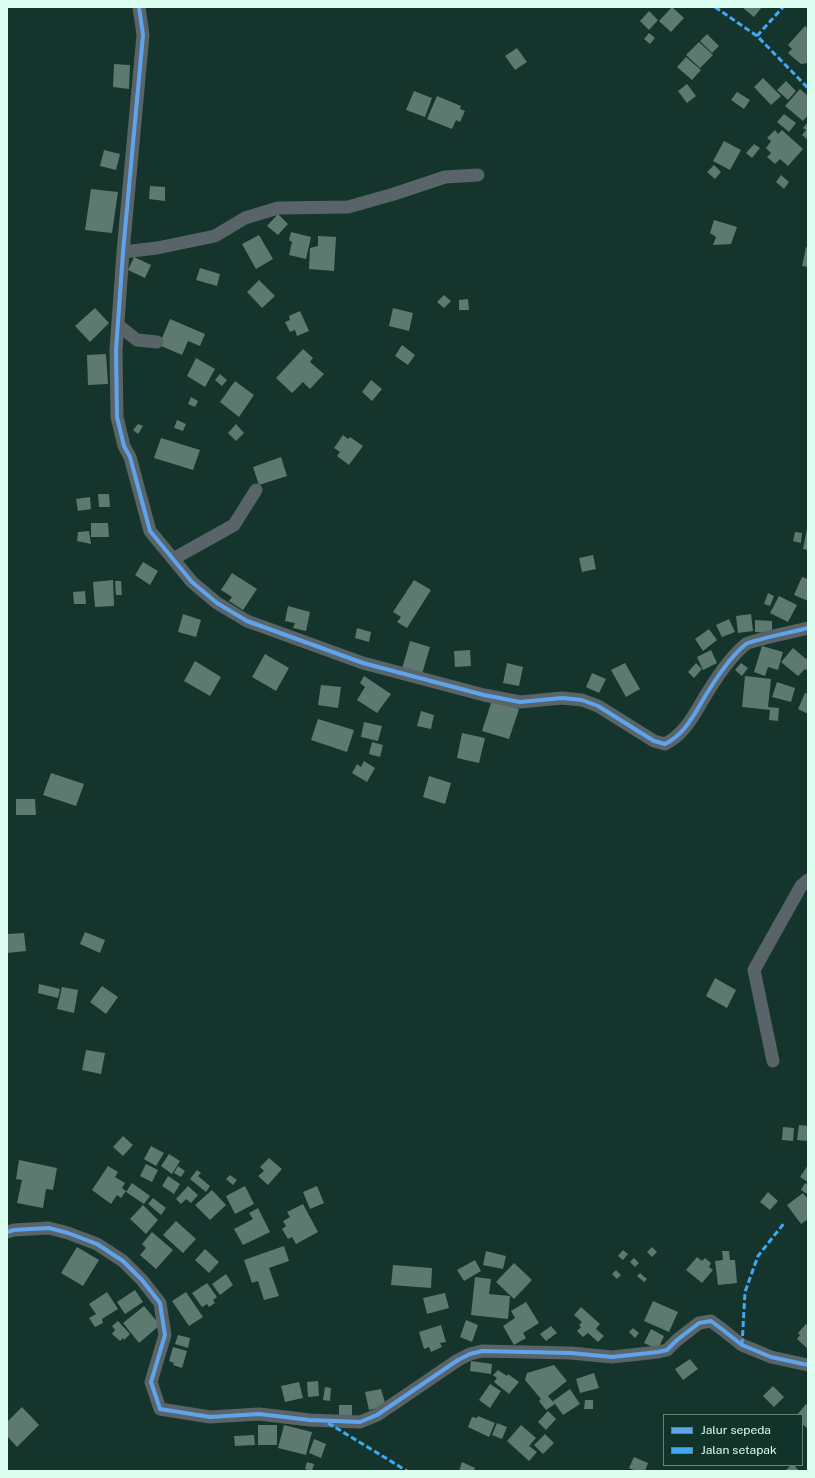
<!DOCTYPE html>
<style>
body{margin:0}
#map{position:relative;width:815px;height:1478px;overflow:hidden;background:#15342c;font-family:"Public Sans",sans-serif}
canvas{display:block}
.frame{position:absolute;inset:0;border:8px solid #dcfef0;pointer-events:none}
.legend{position:absolute;left:663px;top:1414px;width:140px;height:52px;box-sizing:border-box;background:#103429;border:1px solid #628579;margin:0;padding:5px 7px;list-style:none;font-size:12px;color:#dcfef0}
.legend li{display:flex;align-items:center;gap:8px;height:20px}
.legend b{width:20px;border:1px solid #628579}
</style>
<div id="map">
<canvas width="815" height="1478"></canvas>
<div class="frame"></div>
<ul class="legend">
<li><b style="height:5px;background:#60a3ed"></b>Jalur sepeda</li>
<li><b style="height:5px;background:#3fa9f5"></b>Jalan setapak</li>
</ul>
</div>
<script>
const ctx = document.querySelector('canvas').getContext('2d');
ctx.lineJoin = 'round';
function fillPath(path, color) { ctx.fillStyle = color; ctx.fill(path, 'evenodd'); }
function stroke(path, color, width, dash) { ctx.strokeStyle = color; ctx.lineWidth = width; ctx.lineCap = dash ? 'butt' : 'round'; ctx.setLineDash(dash || []); ctx.stroke(path); }
const building = new Path2D(`
 M672,7L684,18L671,32L659,21Z
 M742,7H762L754,17Z
 M649,11L658,20L649,30L640,21Z
 M805,26L808,29V63L801,64L788,53L792,49L788,45Z
 M649,33L655,38L650,44L644,39Z
 M707,34L719,46L712,53L700,41Z
 M699,42L713,55L700,68L686,55Z
 M517,48L527,62L515,70L505,56Z
 M686,57L701,70L692,80L677,67Z
 M114,64L130,65L129,89L113,87Z
 M763,78L781,96L771,105L754,87Z
 M786,81L796,91L788,100L777,90Z
 M687,84L696,96L687,103L678,91Z
 M800,89L808,96V115L803,121L785,106Z
 M414,91L432,98L425,117L406,110Z
 M737,92L750,100L744,109L731,100Z
 M437,96L461,106L460,109L465,111L460,122L456,120L452,129L427,119Z
 M784,114L796,123L789,132L777,122Z
 M808,122V140L802,135L806,130L803,128Z
 M775,130L778,134L782,130L803,149L788,166L780,159L775,164L767,157L771,153L766,148L771,141L767,138Z
 M724,141L741,150L730,170L713,161Z
 M754,144L760,148L752,158L746,153Z
 M104,150L120,154L116,170L100,166Z
 M714,165L721,172L715,179L707,172Z
 M781,175L789,182L784,189L776,182Z
 M150,186L165,187V201L149,199Z
 M91,189L118,192L112,233L85,230Z
 M278,214L288,224L278,235L267,226Z
 M714,220L737,227L731,244L713,245L716,237L710,233Z
 M291,232L311,237L306,259L289,255L292,242L289,240Z
 M259,235L273,259L256,269L242,244Z
 M318,236L336,237L334,271L309,269L310,248L318,246Z
 M806,247L808,248V267L802,266Z
 M134,257L151,265L145,278L128,270Z
 M200,268L220,274L217,286L196,280Z
 M259,280L275,296L262,308L247,292Z
 M444,295L451,301L444,308L437,302Z
 M468,299L469,310H459V300Z
 M95,308L109,323L90,342L75,326Z
 M393,308L413,313L409,331L389,326Z
 M300,311L309,331L297,336L295,330L290,332L285,322L290,320L289,316Z
 M170,319L205,334L200,346L188,341L182,355L159,345Z
 M402,345L415,355L408,365L395,356Z
 M303,349L313,358L310,362L324,374L310,389L303,382L292,393L276,378Z
 M106,354L108,384L88,385L87,355Z
 M196,358L215,369L205,387L187,376Z
 M220,374L227,380L222,386L215,380Z
 M371,380L382,389L372,401L362,392Z
 M235,381L254,395L239,417L220,402Z
 M191,397L198,401L195,407L188,404Z
 M177,420L186,424L183,431L174,428Z
 M138,424L143,426L138,434L133,430Z
 M236,424L244,433L236,441L228,433Z
 M343,435L348,439L350,437L363,446L349,465L337,456L340,452L334,448Z
 M161,438L200,450L193,470L154,458Z
 M281,457L287,476L259,485L253,467Z
 M98,494H109L110,507H99Z
 M90,497L91,509L78,511L76,499Z
 M91,523H108L109,537H91Z
 M807,528H808V550L803,549Z
 M89,531L91,544L77,541L78,532Z
 M795,532L802,533L801,543L793,541Z
 M593,555L596,569L582,572L579,558Z
 M143,562L158,571L150,585L135,575Z
 M232,573L257,589L243,610L229,601L232,597L221,590Z
 M802,577L808,579V601L794,595Z
 M113,580L114,606L95,607L93,582Z
 M414,580L431,590L407,628L397,622L401,617L393,612Z
 M115,581H121L122,595H116Z
 M85,591L86,604H74L73,592Z
 M768,593L774,596L770,606L764,604Z
 M779,596L797,605L788,622L770,613Z
 M288,606L310,612L306,631L293,628L295,623L285,621Z
 M183,614L201,620L196,637L178,632Z
 M751,614L753,631L738,633L736,616Z
 M729,619L735,632L722,637L716,625Z
 M755,620L772,621V633L755,632Z
 M357,628L371,632L369,642L355,638Z
 M709,629L717,640L703,651L695,639Z
 M410,641L430,647L422,674L402,669Z
 M762,646L783,652L778,670L768,667L765,676L754,672Z
 M793,648L806,659L808,656V671L805,669L798,676L781,662Z
 M470,650L471,666L455,667L454,651Z
 M711,650L717,663L703,670L697,657Z
 M265,654L289,668L276,691L252,677Z
 M195,661L221,677L210,696L184,681Z
 M507,663L523,667L519,686L503,683Z
 M625,663L640,689L626,697L611,670Z
 M696,663L702,669L694,678L688,672Z
 M741,663L748,668L742,676L735,670Z
 M592,673L606,679L599,693L586,687Z
 M364,676L391,694L377,713L357,700L365,687L360,683Z
 M745,676L771,679L768,707L779,708L778,721L769,720L770,710L742,707Z
 M777,682L795,688L791,702L772,697Z
 M321,685L341,687L338,708L318,705Z
 M805,693L808,694V714L798,709Z
 M492,700L519,709L509,739L482,731Z
 M421,711L434,715L431,729L417,726Z
 M318,719L354,730L347,752L311,740Z
 M364,722L382,726L378,741L361,737Z
 M462,733L485,738L479,763L457,758Z
 M372,742L383,745L380,757L369,754Z
 M364,761L375,768L367,782L352,773L357,764L361,767Z
 M51,773L84,784L76,806L43,795Z
 M429,776L451,783L445,804L423,797Z
 M16,799H35L36,815H16Z
 M85,932L105,940L100,953L80,944Z
 M24,933L26,951L7,953V934Z
 M715,978L736,990L727,1008L706,996Z
 M39,984L60,989L58,998L38,993Z
 M102,986L118,997L106,1014L90,1002Z
 M62,987L78,990L74,1013L57,1009Z
 M86,1050L105,1053L101,1074L82,1070Z
 M799,1125L808,1126V1141L797,1140Z
 M783,1127L794,1128L793,1141L782,1140Z
 M123,1136L133,1145L123,1156L113,1147Z
 M151,1146L164,1153L156,1166L144,1159Z
 M169,1154L180,1161L172,1174L161,1166Z
 M269,1158L282,1169L268,1185L258,1176L264,1171L260,1167Z
 M19,1160L57,1168L53,1190L46,1189L43,1208L17,1203L22,1180L16,1179Z
 M146,1164L158,1170L152,1182L140,1176Z
 M808,1165V1182L800,1177Z
 M108,1166L118,1172L115,1177L125,1183L122,1188L126,1191L121,1198L117,1195L111,1204L92,1190Z
 M178,1166L185,1171L181,1177L174,1173Z
 M197,1170L201,1173L198,1176L210,1186L206,1192L190,1179Z
 M230,1175L237,1180L233,1185L226,1179Z
 M168,1176L180,1184L174,1194L162,1186Z
 M132,1183L150,1196L144,1204L126,1192Z
 M805,1183L808,1185L807,1194L801,1190Z
 M188,1186L198,1195L191,1203L186,1199L181,1204L176,1199Z
 M245,1186L254,1204L235,1214L226,1196Z
 M317,1186L324,1203L310,1209L303,1192Z
 M212,1190L226,1205L210,1220L195,1205Z
 M768,1192L778,1201L770,1210L760,1202Z
 M803,1193L808,1199V1219L801,1224L787,1205Z
 M153,1198L166,1208L161,1215L148,1204Z
 M303,1204L318,1232L296,1244L292,1237L288,1239L282,1229L286,1226L283,1221L290,1217L287,1212Z
 M143,1205L158,1220L146,1234L130,1219Z
 M258,1208L270,1232L243,1245L234,1229L253,1219L249,1213Z
 M176,1221L196,1239L183,1253L163,1235Z
 M152,1232L173,1250L156,1269L140,1255L146,1248L142,1244Z
 M284,1246L289,1261L269,1268L279,1296L264,1300L258,1281L252,1283L244,1260Z
 M77,1247L99,1260L83,1286L61,1273Z
 M652,1247L657,1252L652,1257L647,1252Z
 M205,1249L219,1262L209,1273L195,1260Z
 M623,1250L628,1254L623,1260L618,1256Z
 M486,1251L506,1256L503,1269L483,1265Z
 M722,1251H729L730,1260H735L737,1283L718,1285L715,1261L723,1260Z
 M697,1257L702,1261L705,1258L711,1263L709,1267L713,1270L702,1283L686,1270Z
 M634,1258L639,1263L635,1267L630,1262Z
 M475,1260L481,1271L464,1281L457,1270Z
 M514,1263L532,1280L514,1299L496,1282Z
 M393,1265L432,1268L431,1288L391,1285Z
 M616,1270L621,1275L617,1279L612,1274Z
 M640,1273L647,1279L644,1282L637,1276Z
 M226,1274L233,1285L220,1295L212,1284Z
 M475,1277L491,1279L489,1294L510,1296L508,1319L471,1315Z
 M207,1283L217,1297L213,1300L215,1303L209,1307L207,1304L202,1307L192,1293Z
 M135,1290L143,1302L125,1314L117,1302Z
 M107,1292L118,1309L102,1319L103,1323L95,1327L89,1318L96,1314L89,1304Z
 M186,1292L203,1317L189,1326L172,1301Z
 M445,1293L449,1308L427,1314L423,1298Z
 M653,1301L678,1312L669,1332L644,1321Z
 M526,1302L539,1323L523,1333L526,1338L514,1345L503,1326L515,1318L511,1311Z
 M144,1306L160,1325L139,1343L123,1323Z
 M581,1307L600,1324L596,1329L604,1336L598,1342L588,1333L583,1337L577,1331L581,1327L579,1325L582,1322L574,1315Z
 M466,1320L478,1325L472,1342L460,1337Z
 M118,1321L130,1334L124,1340L123,1338L120,1341L112,1334L115,1330L112,1326Z
 M806,1324L808,1326V1349L797,1339L800,1335L798,1333Z
 M441,1325L446,1342L440,1343L442,1347L431,1352L429,1347L424,1349L419,1332Z
 M551,1326L557,1333L546,1341L540,1334Z
 M633,1328L639,1333L635,1338L629,1332Z
 M651,1329L664,1336L658,1349L644,1343Z
 M178,1335L190,1338L188,1348L175,1344Z
 M173,1347L187,1351L182,1368L173,1365L174,1363L169,1361Z
 M690,1359L698,1369L683,1380L675,1369Z
 M471,1361L492,1364L491,1374L470,1371Z
 M554,1365L567,1381L548,1396L555,1404L546,1410L539,1401L541,1399L525,1380L527,1373Z
 M498,1370L507,1376L508,1374L519,1382L509,1394L494,1382L497,1378L493,1375Z
 M594,1373L599,1388L580,1393L576,1379Z
 M318,1381L319,1396L308,1397L307,1382Z
 M299,1382L303,1398L285,1402L281,1386Z
 M490,1384L501,1391L490,1408L479,1400Z
 M773,1386L784,1397L774,1407L763,1396Z
 M325,1387L331,1388L330,1401L323,1400Z
 M381,1389L386,1406L369,1410L365,1392Z
 M570,1389L580,1404L563,1415L553,1401Z
 M585,1400H593V1409H584Z
 M806,1404L808,1406L807,1428L802,1424V1415H797Z
 M339,1405H352V1417H339Z
 M22,1407L39,1425L17,1447L7,1436V1422Z
 M548,1411L556,1419L546,1430L538,1422Z
 M478,1416L495,1423L489,1437L468,1427L472,1417L477,1418Z
 M497,1423L507,1427L502,1439L492,1435Z
 M258,1425H277V1445H258Z
 M284,1425L312,1432L306,1455L278,1448Z
 M521,1425L536,1438L529,1446L537,1452L529,1461L507,1441Z
 M545,1434L554,1443L543,1454L534,1445Z
 M254,1435L255,1445L235,1446L234,1436Z
 M314,1439L326,1444L321,1458L309,1453Z
 M634,1457L648,1463L645,1471H636L629,1468Z
 M307,1462L314,1464L312,1471L305,1469Z
 M462,1462L475,1468L474,1471H459Z
 M791,1465H794L799,1471H785Z`);
const minor = new Path2D(`
 M139,7L143,35L123,252L116,350L117,417L124,446L130,457L150,531L192,582L217,603L247,621L363,663L484,695L520,702L562,698L582,700L598,706L654,741L665,744C687,733 696,710 709,690C719,674 731,656 746,644C752,640 797,631 808,628
 M123,252L157,248L215,236L245,218L278,208L348,207L394,194L445,177L478,175
 M118,325L137,340L157,342
 M173,559L234,525L256,490
 M773,1061L754,970L801,886L808,880
 M7,1232L14,1230L49,1228L68,1233L97,1244L123,1261L142,1280L160,1303L165,1335L151,1382L160,1409L210,1417L259,1414L310,1420L360,1422L377,1415L458,1360L470,1354L482,1351L571,1353L612,1357L658,1352L667,1350L677,1340L699,1323L711,1321L723,1330L742,1345L771,1357L808,1365`);
const quiet = new Path2D(`
 M715,7L757,36L808,88
 M757,36L783,7
 M742,1345L745,1292L758,1256L785,1222
 M328,1423L407,1471`);
const cycleway = new Path2D(`
 M139,7L143,35L123,252L116,350L117,417L124,446L130,457L150,531L192,582L217,603L247,621L363,663L484,695L520,702L562,698L582,700L598,706L654,741L665,744C687,733 696,710 709,690C719,674 731,656 746,644C752,640 797,631 808,628
 M7,1232L14,1230L49,1228L68,1233L97,1244L123,1261L142,1280L160,1303L165,1335L151,1382L160,1409L210,1417L259,1414L310,1420L360,1422L377,1415L458,1360L470,1354L482,1351L571,1353L612,1357L658,1352L667,1350L677,1340L699,1323L711,1321L723,1330L742,1345L771,1357L808,1365`);
fillPath(building, '#5e7970');
stroke(minor, '#586467', 13);
stroke(quiet, '#3fa9f5', 3, [6, 3]);
stroke(cycleway, '#60a3ed', 4);
</script>
